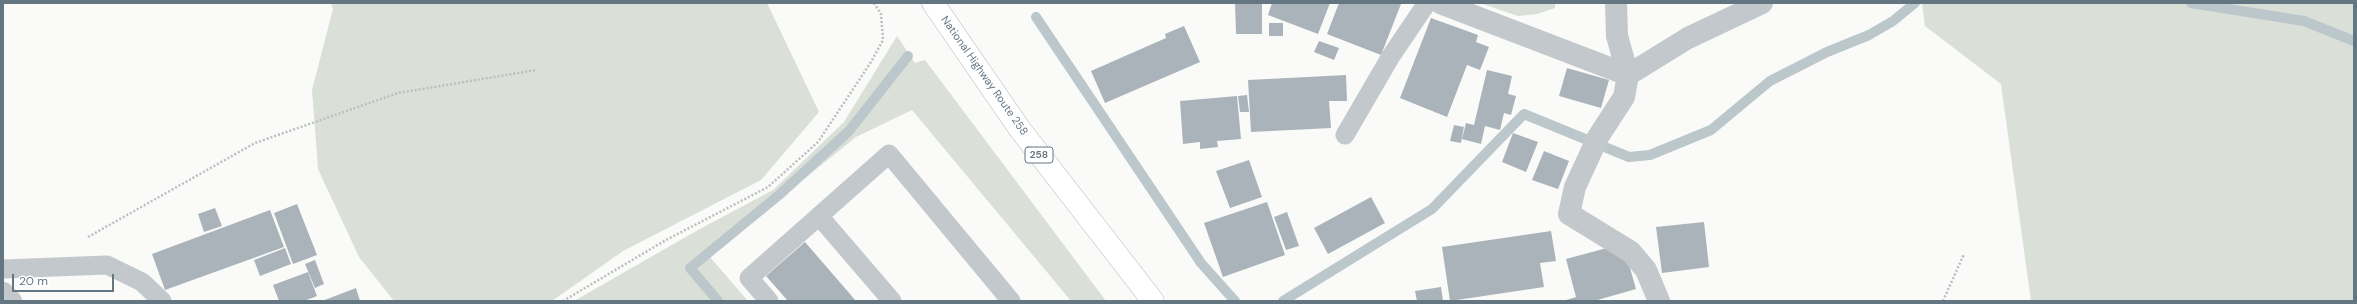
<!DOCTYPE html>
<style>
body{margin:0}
#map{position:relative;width:2357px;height:304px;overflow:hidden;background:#fafaf8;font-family:"DM Sans",sans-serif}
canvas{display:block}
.frame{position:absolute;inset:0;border:4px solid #657683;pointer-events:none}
.scale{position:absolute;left:12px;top:274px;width:102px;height:18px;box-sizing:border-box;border:2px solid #657683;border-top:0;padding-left:5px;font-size:12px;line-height:14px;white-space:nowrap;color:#657683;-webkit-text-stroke:3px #fff;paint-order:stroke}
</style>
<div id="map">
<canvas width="2357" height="304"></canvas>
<div class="frame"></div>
<div class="scale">20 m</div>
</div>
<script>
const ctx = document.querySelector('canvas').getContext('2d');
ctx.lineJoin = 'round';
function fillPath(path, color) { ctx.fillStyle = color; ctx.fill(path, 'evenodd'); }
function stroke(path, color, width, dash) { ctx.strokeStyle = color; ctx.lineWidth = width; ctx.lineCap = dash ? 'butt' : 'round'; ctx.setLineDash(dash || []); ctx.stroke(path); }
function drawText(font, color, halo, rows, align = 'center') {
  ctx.font = font + ' "DM Sans",sans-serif'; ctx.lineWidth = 4; ctx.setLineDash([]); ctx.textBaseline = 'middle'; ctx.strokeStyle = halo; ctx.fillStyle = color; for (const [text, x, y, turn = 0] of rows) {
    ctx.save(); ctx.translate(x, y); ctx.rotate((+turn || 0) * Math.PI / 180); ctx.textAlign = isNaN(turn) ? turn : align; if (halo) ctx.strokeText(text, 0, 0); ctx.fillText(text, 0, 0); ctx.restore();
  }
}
const green = new Path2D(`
 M331,3H767L819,112L761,180L623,251L552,301H394L359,257L318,169L312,90L333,9Z
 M1480,3H1555V8L1537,14L1518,16Z
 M1922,3H2354V301H2031L2001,84L1925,26Z
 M897,36L915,63L925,60L1106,301H1071L912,110L856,137L709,256L748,301H574L698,230L773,190L844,122Z`);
const stream = new Path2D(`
 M2191,3L2304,21L2354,41
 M1036,17L1201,263L1235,301
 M718,301L690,268L779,195L849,131L908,56
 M1283,301L1432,209L1524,114L1629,157L1650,155L1711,130L1770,81L1827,52L1869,35L1893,21L1915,3`);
const building = new Path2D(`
 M1235,3H1262V34H1236Z
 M1272,3H1330L1318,34L1268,15Z
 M1339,3L1401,4L1381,55L1327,34Z
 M1431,18L1478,35L1476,42L1489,47L1480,70L1467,65L1447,117L1400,98Z
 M1269,23H1283V36H1269Z
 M1184,26L1200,62L1105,103L1091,71L1166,38L1165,34Z
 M1319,41L1339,48L1334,60L1314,52Z
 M1567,68L1609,80L1601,108L1559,96Z
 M1487,70L1512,76L1508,94L1516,96L1511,115L1504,113L1500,130L1485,126L1481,144L1462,139L1466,123L1474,125Z
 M1346,75L1347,101H1329L1331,128L1251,132L1248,80Z
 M1247,95L1249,112H1240L1238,96Z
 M1237,96L1241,139L1217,141L1218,147L1200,149V142L1183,144L1180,101Z
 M1454,125L1464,127L1461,143L1450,141Z
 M1513,133L1538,142L1526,172L1502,162Z
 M1544,151L1569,161L1558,189L1532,180Z
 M1249,160L1262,197L1230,208L1216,171Z
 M1371,197L1385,223L1328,254L1314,228Z
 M1267,202L1285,255L1223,277L1204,223Z
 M297,204L317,255L293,264L274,213Z
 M215,208L222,226L204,232L198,214Z
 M270,210L284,247L165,290L152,254Z
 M1287,212L1299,246L1286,250L1274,217Z
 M1704,222L1709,267L1662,273L1656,227Z
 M1551,231L1556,261L1540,263L1544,287L1450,301L1442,247Z
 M805,242L856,301H788L766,276Z
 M285,248L291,264L260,276L254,260Z
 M1607,248L1628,261L1636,289L1594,301H1563L1576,297L1566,259Z
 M315,260L324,284L315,288L305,264Z
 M308,272L317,296L304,301H279L273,285Z
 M1441,287L1443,301H1417L1415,291Z
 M356,288L360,301H322Z`);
const path = new Path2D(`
 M88,237L255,143L398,93L536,70
 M563,301L666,240L768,187L818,142L871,62L883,40L881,14L874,3
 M1943,301L1964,254`);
const service = new Path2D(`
 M1345,135L1391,56L1427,3
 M3,269L107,265L142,282L162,301
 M769,301L749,278L819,216
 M892,301L819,216L889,154L1011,301`);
const minor = new Path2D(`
 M1440,3L1628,75L1688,38L1762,3
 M1616,3L1617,36L1628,75L1624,97L1598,137L1575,187L1569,214L1631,252L1646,270L1659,301
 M3,293L11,301`);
const trunk = new Path2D(`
 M933,3L1019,128L1153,301`);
const shields = [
 [1039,155,28]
];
const shieldNames = [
 ["258",1039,155]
];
const streetNames = [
 ["National Highway Route 258",984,76,55]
];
fillPath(green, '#dadfd7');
stroke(stream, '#bbc7cb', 10);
fillPath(building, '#aab3b9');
stroke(trunk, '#b4b9bd', 23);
stroke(path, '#bbbfc2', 2.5, [2, 2]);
stroke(service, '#c3c8cc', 19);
stroke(minor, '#c3c8cc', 22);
stroke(trunk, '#fff', 22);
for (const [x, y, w] of shields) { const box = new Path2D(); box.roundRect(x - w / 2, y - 8, w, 16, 3); ctx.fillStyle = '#fff'; ctx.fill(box); stroke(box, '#657683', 1); }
drawText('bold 10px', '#657683', null, shieldNames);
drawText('11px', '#657683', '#fff', streetNames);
</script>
